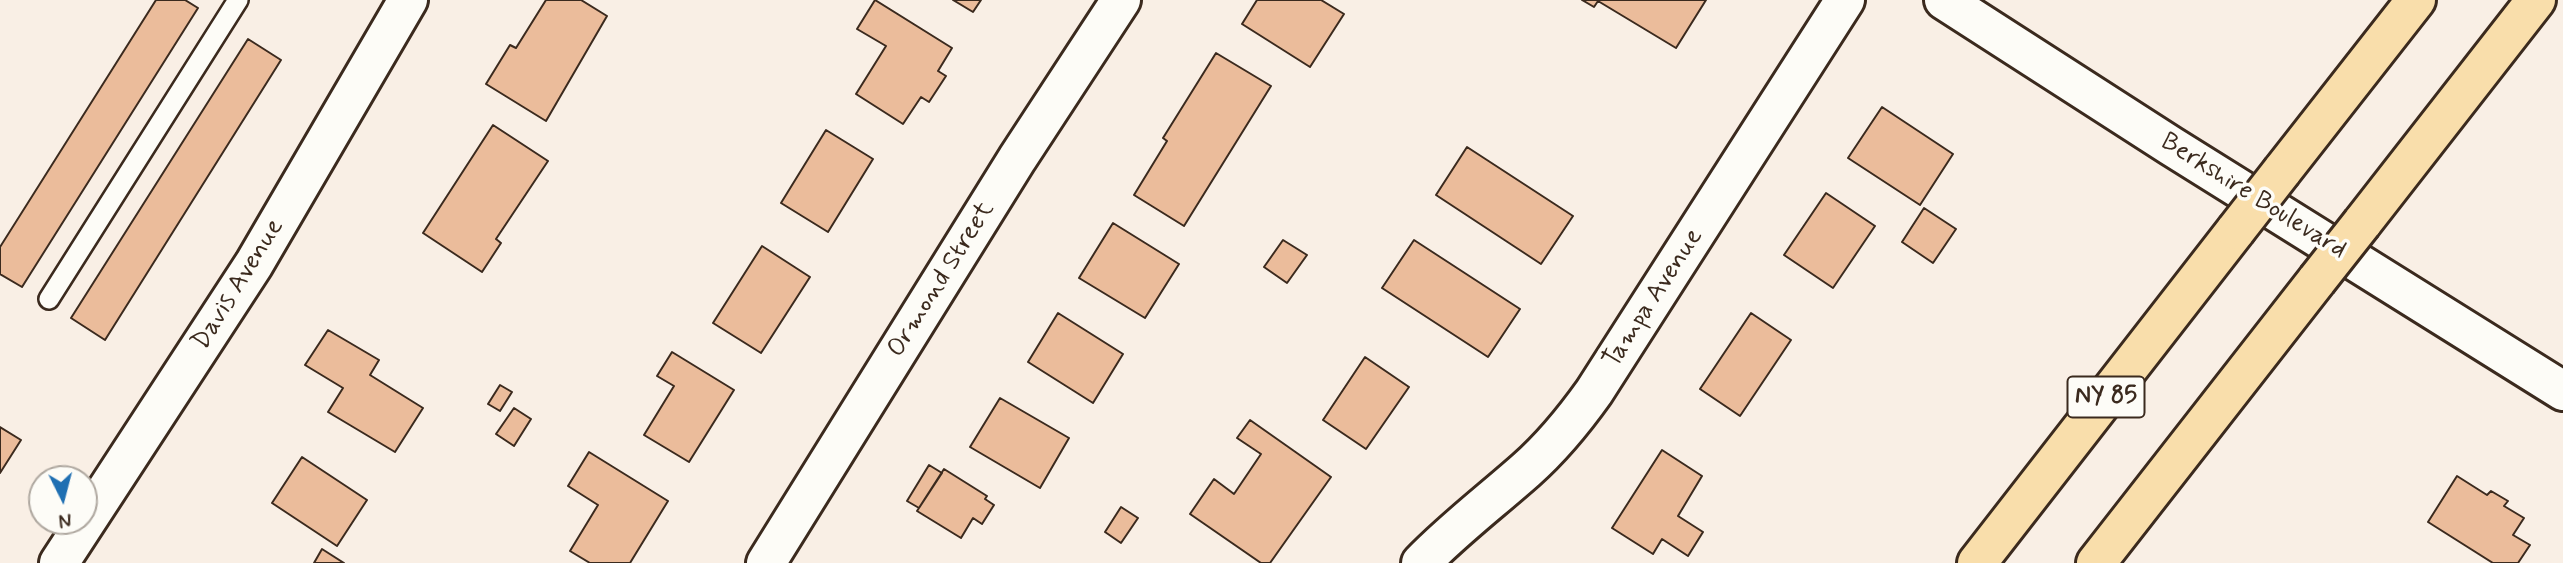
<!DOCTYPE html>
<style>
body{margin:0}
#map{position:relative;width:2563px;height:563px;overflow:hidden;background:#f9efe5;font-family:Mynerve,sans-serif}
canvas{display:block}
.north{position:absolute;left:28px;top:465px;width:70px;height:70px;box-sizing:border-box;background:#fdfcf7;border:2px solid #afa8a0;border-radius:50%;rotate:174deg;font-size:19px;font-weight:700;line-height:28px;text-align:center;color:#3b2a1e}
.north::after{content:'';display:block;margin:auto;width:24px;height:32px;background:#1f6fb2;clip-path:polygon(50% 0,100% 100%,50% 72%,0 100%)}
</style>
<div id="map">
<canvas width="2563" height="563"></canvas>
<div class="north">N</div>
</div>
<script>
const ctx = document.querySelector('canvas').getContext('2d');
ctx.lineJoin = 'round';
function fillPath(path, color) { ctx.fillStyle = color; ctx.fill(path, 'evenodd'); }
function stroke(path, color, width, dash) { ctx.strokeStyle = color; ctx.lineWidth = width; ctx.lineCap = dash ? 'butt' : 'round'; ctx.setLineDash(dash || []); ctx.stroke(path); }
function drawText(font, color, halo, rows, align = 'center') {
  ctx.font = font + ' Mynerve,sans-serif'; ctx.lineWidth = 7; ctx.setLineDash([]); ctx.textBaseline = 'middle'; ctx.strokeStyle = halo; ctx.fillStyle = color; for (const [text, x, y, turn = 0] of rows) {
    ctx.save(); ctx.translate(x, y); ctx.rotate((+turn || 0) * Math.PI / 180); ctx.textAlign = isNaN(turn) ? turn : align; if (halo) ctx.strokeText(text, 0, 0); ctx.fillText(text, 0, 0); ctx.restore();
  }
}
const building = new Path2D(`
 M156,0H185L198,8L22,287L0,274V247Z
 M546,0H581L607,16L546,121L486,84L510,45L516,48Z
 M875,0L952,48L938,71L946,76L929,102L921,97L903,124L856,94L886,46L857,29Z
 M953,0H981L973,12Z
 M1257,0H1321L1344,14L1310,67L1242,24Z
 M1582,0H1706L1676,48L1598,1L1594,7Z
 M248,39L281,60L105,340L71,318Z
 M1216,53L1271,86L1184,226L1134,195L1167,141L1163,138Z
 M1882,107L1953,154L1920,205L1848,158Z
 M493,125L548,161L496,239L501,243L482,272L423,233Z
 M826,130L873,159L828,232L781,203Z
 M1467,147L1573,216L1541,264L1436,195Z
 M1826,193L1875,226L1833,288L1784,255Z
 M1924,208L1956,229L1933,263L1902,242Z
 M1113,223L1179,264L1145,318L1079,278Z
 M1283,240L1307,255L1287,283L1264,267Z
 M1414,240L1520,309L1488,357L1382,288Z
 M762,246L810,277L761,353L713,323Z
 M1058,313L1123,354L1093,403L1028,362Z
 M1751,313L1791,340L1740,416L1700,389Z
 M328,330L379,360L370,375L423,408L395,452L328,412L343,388L305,365Z
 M672,352L734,390L689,462L644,435L674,386L657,376Z
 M1365,357L1409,387L1366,449L1323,420Z
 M500,385L512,392L500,411L488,404Z
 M1000,398L1069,438L1040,488L970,447Z
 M514,408L531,419L514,446L496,434Z
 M1250,420L1331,477L1270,563H1261L1190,514L1214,479L1234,494L1261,454L1237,438Z
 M0,427L21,440L0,473Z
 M1662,450L1702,476L1678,516L1703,532L1688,556L1662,539L1653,554L1612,528Z
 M589,452L668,501L630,563H590L570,551L598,505L568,486Z
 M302,457L367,500L337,546L272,503Z
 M929,465L942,473L919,508L907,501Z
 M944,469L987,496L985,499L994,505L982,524L973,518L961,538L917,511Z
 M2457,476L2487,495L2491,491L2508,501L2504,506L2524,518L2513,535L2530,545L2518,563H2493L2428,522Z
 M1121,507L1138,518L1121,543L1105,532Z
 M322,549L344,563H314Z`);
const lane = new Path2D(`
 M49,299L238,0`);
const street = new Path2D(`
 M1944,0L2171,146L2563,391
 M59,563L254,264L408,0
 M766,563L1017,159L1121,0
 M1421,563C1454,529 1491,501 1526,470C1552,447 1574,420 1594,392L1845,0`);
const highway = new Path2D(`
 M2282,171L2416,0
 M2362,223L2536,0
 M1977,563L2236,230
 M2096,563L2317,280`);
const highwayBridge = new Path2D(`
 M2236,230L2282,171
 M2317,280L2362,223`);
const shields = [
 [2106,397,77]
];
const shieldNames = [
 ["NY 85",2106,397]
];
const streetNames = [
 ["Berkshire Boulevard",2253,197,32],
 ["Ormond Street",942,280,-58],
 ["Davis Avenue",239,285,-58],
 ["Tampa Avenue",1654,299,-57]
];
fillPath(building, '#ebbc9b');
stroke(building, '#3b2a1e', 2);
stroke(lane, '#3b2a1e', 24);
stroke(street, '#3b2a1e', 44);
stroke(highway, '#3b2a1e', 44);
stroke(lane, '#fdfcf7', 19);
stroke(street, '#fdfcf7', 38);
stroke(highway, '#f9deab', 38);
stroke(highwayBridge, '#3b2a1e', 44, []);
stroke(highwayBridge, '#f9deab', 38);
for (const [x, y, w] of shields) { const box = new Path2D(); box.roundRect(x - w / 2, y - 20.5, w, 41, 5); ctx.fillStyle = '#fdfcf7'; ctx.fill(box); stroke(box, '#3b2a1e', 2); }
drawText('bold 24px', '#3b2a1e', null, shieldNames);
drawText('26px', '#3b2a1e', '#fdfcf7', streetNames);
</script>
